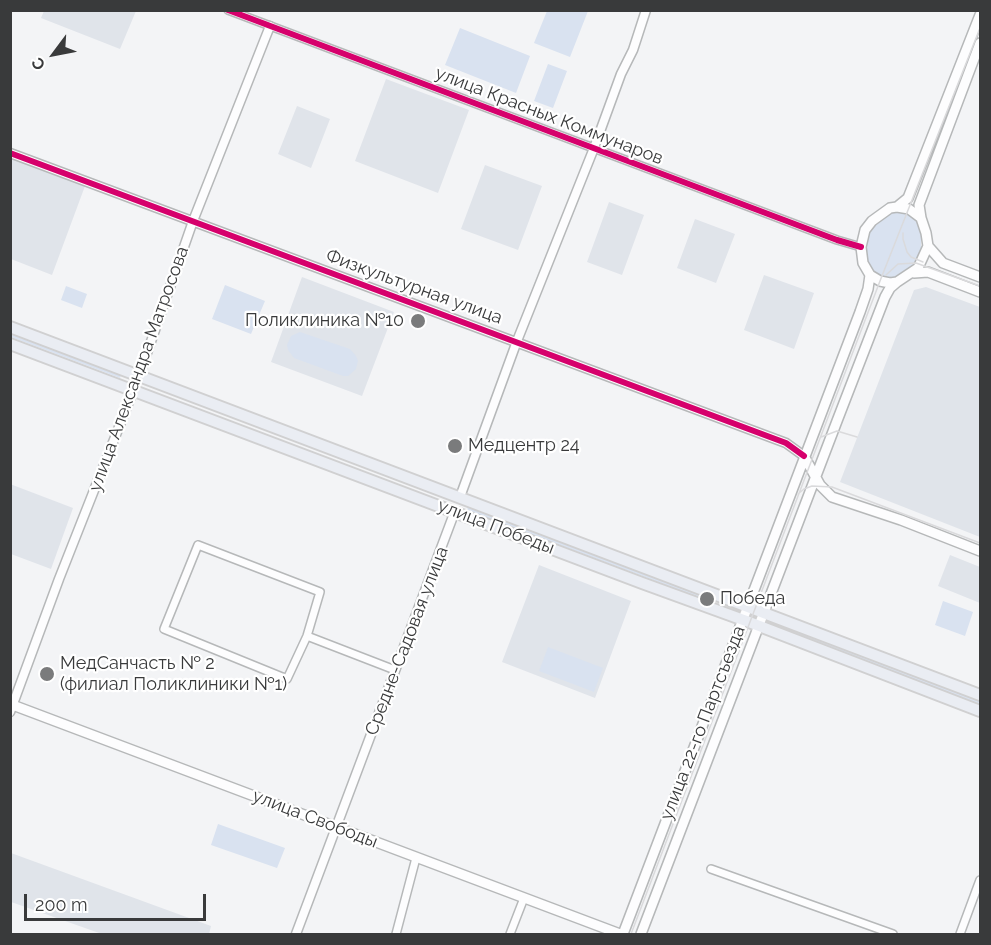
<!DOCTYPE html>
<html>
<head>
<meta charset="utf-8">
<style>
  body { margin:0 }
  #map { position:relative; width:991px; height:945px; overflow:hidden; background:#f3f4f6; font-family:Raleway,sans-serif }
  canvas { display:block }
  .frame { position:absolute; inset:0; border:12px solid #393a3b; pointer-events:none }
  .north { position:absolute; left:24px; top:24px; width:60px; height:60px; -webkit-text-stroke:4px #fff; paint-order:stroke; rotate:238deg; font-size:16px; font-weight:700; line-height:24px; text-align:center; color:#393a3b }
  .north::after { content:''; display:block; margin:auto; width:21px; height:27px; background:#393a3b; clip-path:polygon(50% 0,100% 100%,50% 72%,0 100%) }
  .scale { position:absolute; left:24px; top:894px; width:182px; height:27px; box-sizing:border-box; border:3px solid #393a3b; border-top:0; padding-left:8px; font-size:18px; line-height:21px; white-space:nowrap; color:#393a3b; -webkit-text-stroke:4px #fff; paint-order:stroke }
</style>
</head>
<body>
<div id="map">
<canvas width="991" height="945"></canvas>
<div class="frame"></div>
<div class="north">С</div>
<div class="scale">200 m</div>
</div>
<script>
const context = document.querySelector('canvas').getContext('2d');
context.lineJoin = 'round';
function fillPath(path, color) {
  context.fillStyle = color;
  context.fill(path, 'evenodd');
}
function toPath(rows) {
  const path = new Path2D();
  for (const r of rows) {
    path.moveTo(r[0], r[1]);
    for (let i = 2; i < r.length; i += 2) path.lineTo(r[i], r[i + 1]);
  }
  return path;
}
function trace(path, color, width, dash) {
  context.strokeStyle = color;
  context.lineWidth = width;
  context.lineCap = dash ? 'butt' : 'round';
  context.setLineDash(dash || []);
  context.stroke(path);
}
function label(font, color, halo, rows, align = 'center') {
  context.font = font + ' Raleway,sans-serif';
  context.lineWidth = 4.5;
  context.setLineDash([]);
  context.textBaseline = 'middle';
  context.strokeStyle = halo;
  context.fillStyle = color;
  for (const [text, x, y, turn = 0] of rows) {
    context.save();
    context.translate(x, y);
    context.rotate((+turn || 0) * Math.PI / 180);
    context.textAlign = isNaN(turn) ? turn : align;
    if (halo) context.strokeText(text, 0, 0);
    context.fillText(text, 0, 0);
    context.restore();
  }
}
const built = toPath([
  [44,11,44,10,136,11,120,49,41,18],
  [386,79,469,110,438,193,355,161],
  [297,106,330,119,311,168,278,154],
  [10,157,85,186,52,275,11,259],
  [485,165,542,186,518,250,461,229],
  [609,202,644,215,622,275,587,262],
  [695,219,735,234,716,283,677,268],
  [764,275,814,293,794,349,744,330],
  [302,277,394,312,362,396,271,362],
  [926,287,980,307,980,537,840,482,914,290],
  [10,484,73,508,51,569,11,554],
  [950,555,980,567,980,603,938,586],
  [539,565,631,601,595,698,502,662],
  [11,853,211,926,209,934,102,934,14,903,11,902]
]);
const green = toPath([
  [547,11,588,11,570,57,534,43],
  [460,28,530,56,516,93,445,65],
  [548,64,567,71,553,108,534,101],
  [899,210,913,215,917,221,921,234,921,248,916,261,907,271,896,278,887,278,873,271,866,260,865,245,868,233,872,226,888,213],
  [225,285,265,301,251,334,212,319],
  [66,286,87,294,82,308,61,300],
  [300,332,350,349,356,356,358,361,356,369,348,376,343,376,294,358,288,350,287,345,291,336],
  [10,334,121,375,120,378,11,337],
  [468,507,710,599,711,600,709,601,467,510],
  [943,601,973,612,965,636,935,625],
  [797,631,980,700,980,704,796,635],
  [548,647,603,668,594,692,539,671],
  [218,824,285,848,277,868,211,845]
]);
const minor = toPath([
  [228,10,837,240,861,247],
  [198,545,320,592,307,636,287,679,164,629,198,545],
  [307,636,395,670],
  [711,869,893,934],
  [396,934,416,858],
  [510,934,524,898],
  [960,934,980,880]
]);
const tertiary = toPath([
  [10,153,786,443,804,456],
  [139,376,193,221,270,26],
  [460,497,517,341,594,148,621,74,633,50,646,10],
  [10,712,59,579,134,389],
  [296,934,455,511]
]);
const secondary = toPath([
  [897,207,909,209,921,218,926,233,928,246,918,268,897,282,890,283,880,281,870,275,863,263,861,247,865,230,872,221,890,208,897,207],
  [897,207,908,198,980,15],
  [921,218,919,205,980,43],
  [928,246,943,263,980,277],
  [914,273,928,272,980,292],
  [804,456,820,485,832,497,901,520,980,551],
  [10,704,620,934],
  [623,934,860,312,868,289,870,275],
  [641,934,837,421,885,297,890,288,897,282]
]);
const primary = toPath([
  [10,327,980,695],
  [10,344,642,583,749,622,980,711]
]);
const tram = toPath([
  [903,233,903,239,907,252,911,257,923,262],
  [886,275,898,264,916,263,980,286],
  [821,437,837,431,857,437],
  [798,494,804,489,812,486,832,487,980,543],
  [631,934,880,281,980,28]
]);
const cycleway = toPath([
  [228,10,837,240,861,247],
  [10,153,786,443,804,456]
]);
const markers = [
  [418,321,8,"#7a7b7c"],
  [455,446,8,"#7a7b7c"],
  [707,599,8,"#7a7b7c"],
  [47,674,8,"#7a7b7c"]
];
const streetNames = [
  ["улица Красных Коммунаров",549,116,21],
  ["Физкультурная улица",414,287,20],
  ["улица Александра Матросова",139,369,-70],
  ["улица Победы",496,527,21],
  ["Средне-Садовая улица",407,641,-69],
  ["улица 22-го Партсъезда",703,723,-69],
  ["улица Свободы",315,819,21]
];
const poiNames = [
  ["Поликлиника №10",404,321,"right"],
  ["Медцентр 24",468,446],
  ["Победа",720,599],
  ["МедСанчасть № 2",60,664],
  ["(филиал Поликлиники №1)",60,685]
];
fillPath(built, '#e0e4ea');
fillPath(green, '#d9e2f0');
trace(minor, '#b6b8b9', 10);
trace(tertiary, '#b6b8b9', 11);
trace(secondary, '#b6b8b9', 12);
trace(primary, '#d0d0d1', 14);
trace(minor, '#fdfdfe', 7);
trace(tertiary, '#fdfdfe', 8);
trace(secondary, '#fdfdfe', 9);
trace(primary, '#eaedf3', 10);
trace(tram, '#dadadc', 1.5);
trace(cycleway, '#d6006c', 6);
for (const [x, y, r, color] of markers) {
  const dot = new Path2D();
  dot.arc(x, y, r, 0, 2 * Math.PI);
  context.fillStyle = color;
  context.fill(dot);
  trace(dot, '#fff', 2);
}
label('18px', '#393a3b', '#fff', streetNames);
label('18px', '#393a3b', '#fff', poiNames, 'left');
</script>
</body>
</html>
